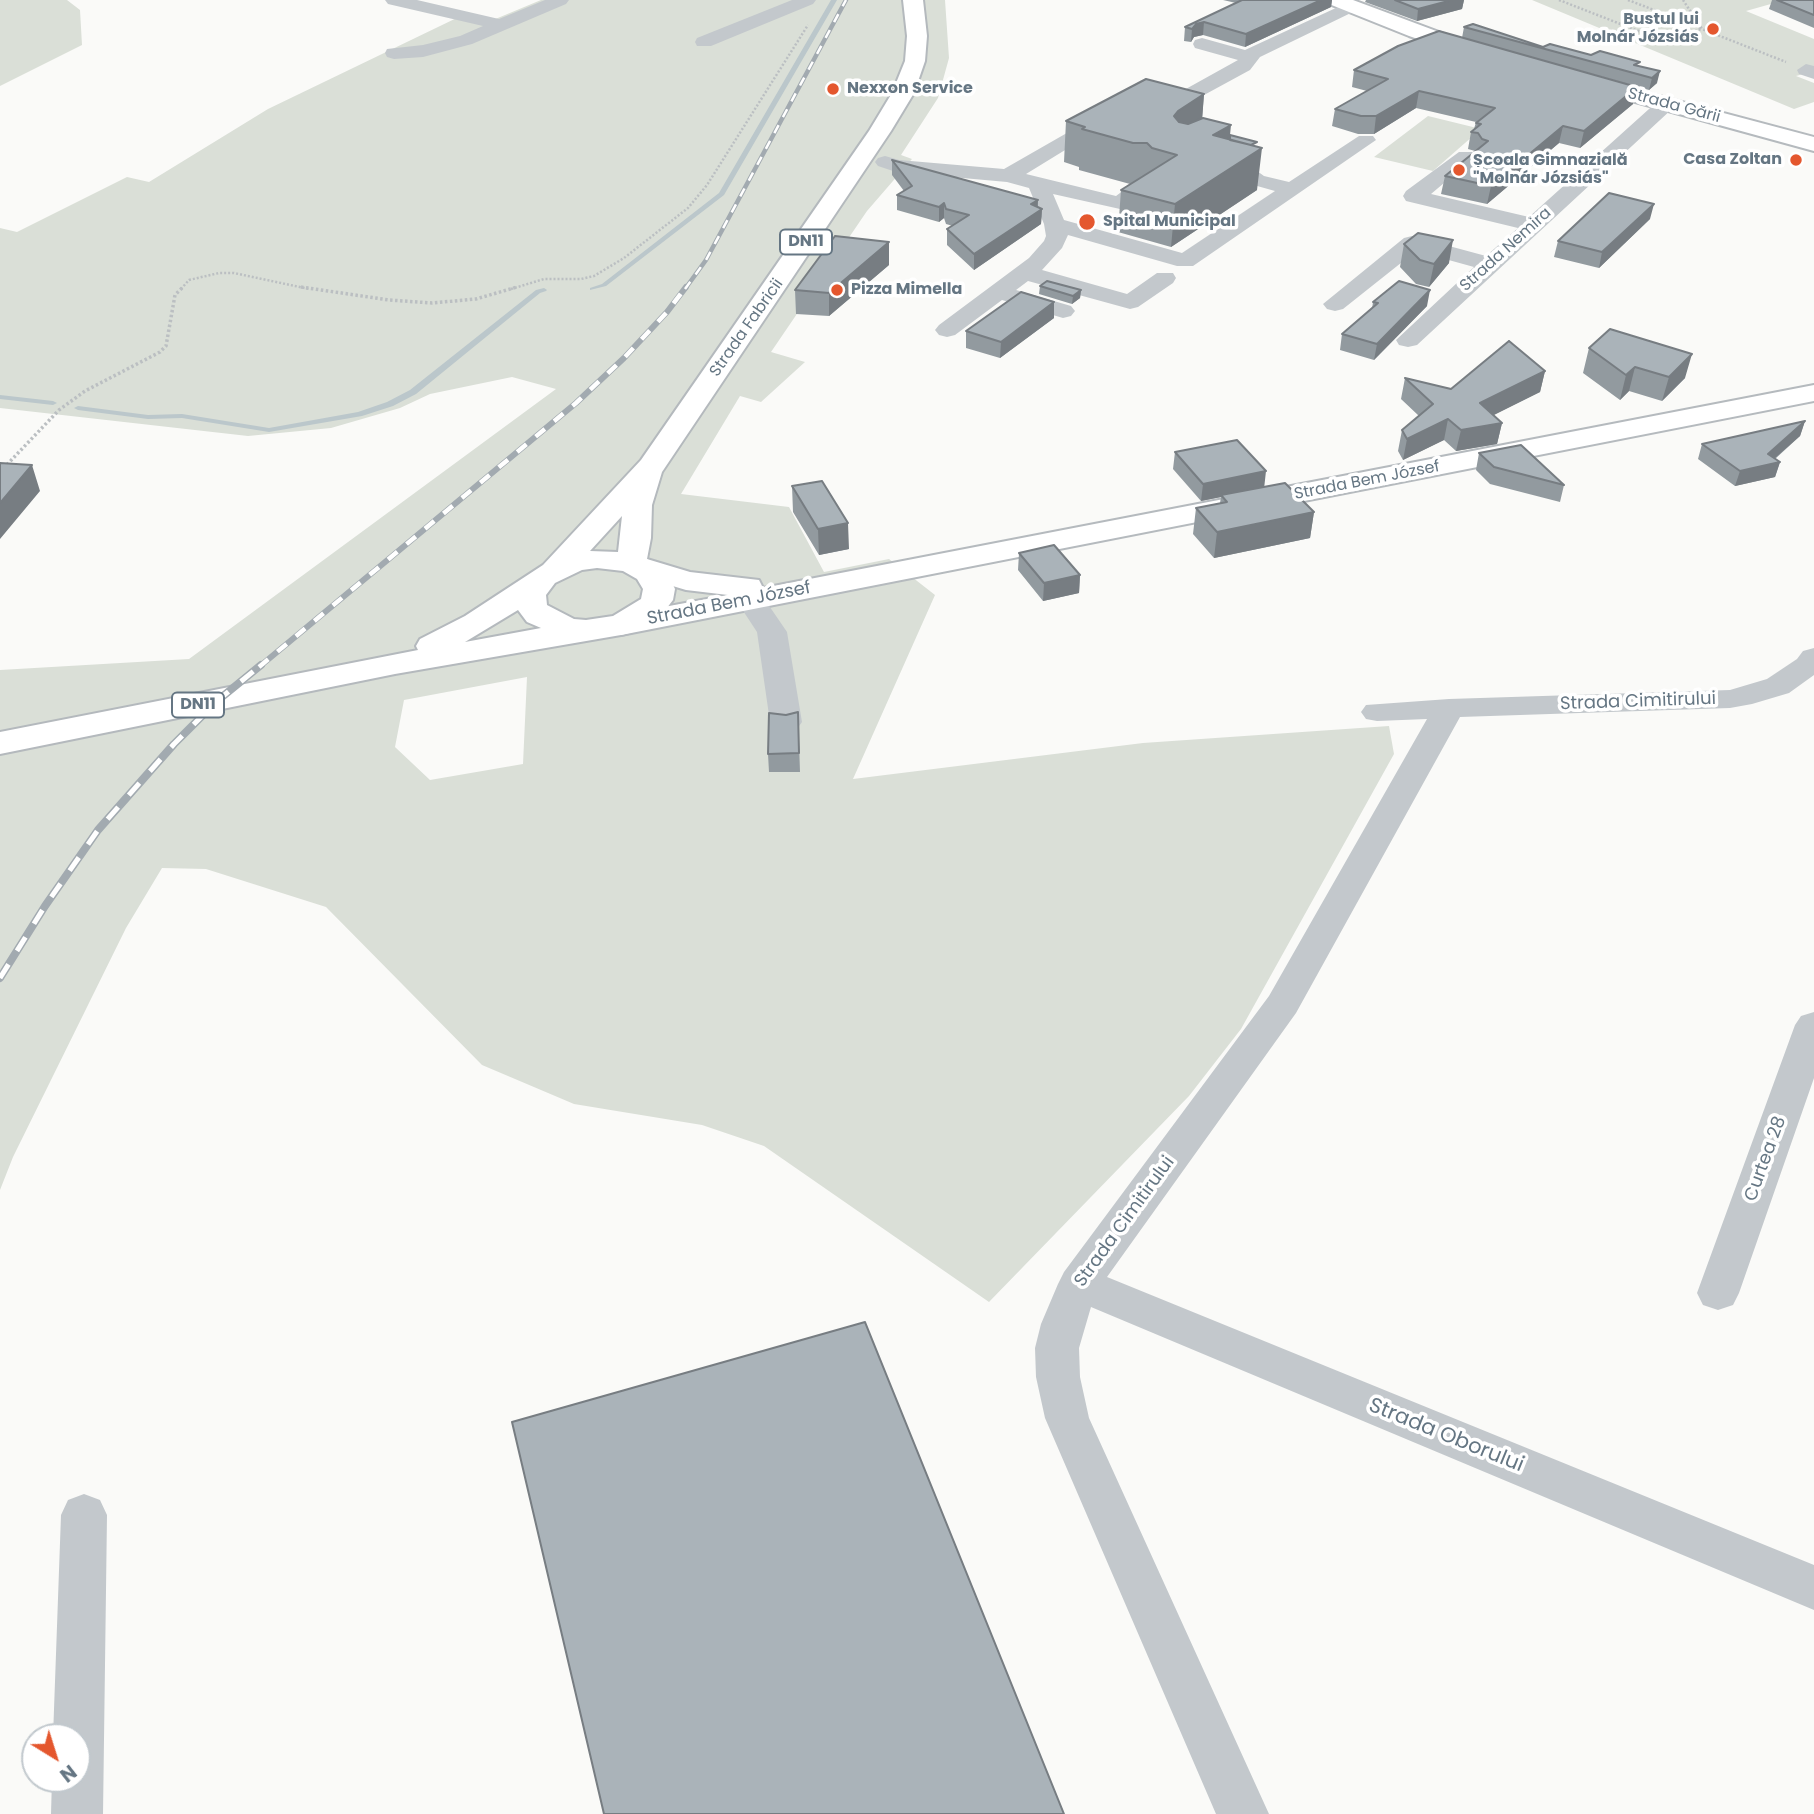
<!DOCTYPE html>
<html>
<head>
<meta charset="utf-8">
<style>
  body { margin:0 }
  #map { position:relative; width:1814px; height:1814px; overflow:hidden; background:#fafaf8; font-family:Poppins,sans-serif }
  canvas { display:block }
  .north { position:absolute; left:21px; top:1723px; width:70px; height:70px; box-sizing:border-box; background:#fff; border:2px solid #c1c8cd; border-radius:50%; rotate:142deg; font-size:19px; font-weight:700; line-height:28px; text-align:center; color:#657683 }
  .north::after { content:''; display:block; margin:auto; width:24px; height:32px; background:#e4572e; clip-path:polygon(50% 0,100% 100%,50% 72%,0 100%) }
</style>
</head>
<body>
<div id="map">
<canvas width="1814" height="1814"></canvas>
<div class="north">N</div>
</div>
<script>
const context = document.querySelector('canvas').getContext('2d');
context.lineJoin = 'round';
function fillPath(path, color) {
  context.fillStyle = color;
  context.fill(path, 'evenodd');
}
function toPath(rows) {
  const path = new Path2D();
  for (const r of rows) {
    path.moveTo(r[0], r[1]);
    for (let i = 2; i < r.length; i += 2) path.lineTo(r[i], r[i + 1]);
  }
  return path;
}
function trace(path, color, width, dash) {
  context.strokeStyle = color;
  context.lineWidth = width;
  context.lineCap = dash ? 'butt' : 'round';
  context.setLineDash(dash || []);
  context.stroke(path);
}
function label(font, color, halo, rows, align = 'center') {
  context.font = font + ' Poppins,sans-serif';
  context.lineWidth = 7;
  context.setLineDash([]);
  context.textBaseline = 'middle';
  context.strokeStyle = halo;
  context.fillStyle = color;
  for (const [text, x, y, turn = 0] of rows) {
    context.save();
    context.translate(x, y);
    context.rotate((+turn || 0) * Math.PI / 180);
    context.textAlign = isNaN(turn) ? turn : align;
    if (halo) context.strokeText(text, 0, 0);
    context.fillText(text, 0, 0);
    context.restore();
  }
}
const green = toPath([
  [0,0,67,0,80,10,82,45,0,86],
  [541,0,945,0,949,58,938,98,901,155,912,159,867,211,771,352,805,362,761,402,740,396,681,494,789,507,824,572,889,559,935,595,853,779,1143,743,1389,726,1394,754,1241,1029,1189,1096,989,1302,764,1146,702,1125,574,1104,482,1065,326,907,206,869,162,868,126,928,13,1157,0,1190,0,670,189,659,556,389,512,377,430,394,400,408,331,428,248,436,0,408,0,228,17,232,127,177,149,182,268,109,467,13,493,20],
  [527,677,523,764,430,780,395,747,404,700],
  [1532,0,1785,0,1746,11,1814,39,1814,71,1796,76,1814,83,1814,102,1794,109],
  [1428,116,1481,129,1433,171,1374,157]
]);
const stream = toPath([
  [831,0,837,0,724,195,606,286,590,290,590,288,602,284,719,193,831,0],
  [544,288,547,290,546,291,540,293,416,394,393,406,362,416,269,432,182,418,148,419,78,410,74,408,78,406,148,415,182,414,269,428,358,412,387,402,410,390,536,290,544,288],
  [0,395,53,401,57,403,53,405,0,399,0,395]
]);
const pathFar1 = toPath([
  [1559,0,1659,39,1702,29],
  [1628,0,1701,28],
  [1683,0,1702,29,1786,62],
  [181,289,189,280,219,273,234,273,309,289],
  [511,289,544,279,581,279,594,276,624,258,688,208,707,185,808,25]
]);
const path = toPath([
  [301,287,389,300,432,303,476,299,517,287],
  [0,472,59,410,85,391,160,352,166,346,175,295,183,287]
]);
const minor = toPath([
  [385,0,417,0,499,19,545,0,569,0,566,4,472,44,423,57,394,59,387,57,385,53,387,49,423,45,460,36,483,26,388,4,385,0],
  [792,0,816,0,813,4,711,46,697,46,695,42,697,38,792,0],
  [1351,1,1360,6,1357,10,1260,57,1250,70,1171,113,1157,113,1154,109,1157,105,1238,60,1195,48,1193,44,1195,40,1202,38,1245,50,1351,1],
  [1806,64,1814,66,1814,79,1799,74,1797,70,1806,64],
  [1666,98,1673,100,1676,104,1673,108,1417,345,1408,347,1399,345,1396,340,1474,267,1416,251,1343,309,1335,311,1327,309,1323,304,1404,238,1412,236,1486,256,1518,228,1406,201,1403,196,1406,191,1459,152,1473,152,1476,156,1431,194,1529,217,1659,100,1666,98],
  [1107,110,1114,112,1117,116,1114,120,1026,174,1116,196,1128,187,1144,187,1147,192,1144,197,1120,209,1053,194,1064,220,1182,253,1275,191,1250,184,1241,178,1235,169,1215,160,1212,156,1215,152,1222,150,1251,161,1257,171,1264,176,1289,182,1359,136,1373,136,1376,140,1193,266,1177,266,1068,235,1062,248,1042,270,1127,294,1157,273,1173,273,1176,278,1173,283,1138,307,1130,309,1028,281,1016,290,1071,306,1075,311,1071,316,1063,318,1002,300,955,335,947,337,939,335,935,330,939,325,1029,258,1044,241,1046,236,1044,224,1029,188,1007,182,896,172,878,166,875,162,878,158,885,156,899,160,1004,169,1107,110],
  [751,591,761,594,787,632,802,722,797,729,786,731,775,729,770,722,757,632,736,600,741,594,751,591],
  [1814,648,1814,675,1789,693,1752,704,1730,708,1460,717,1296,1013,1107,1277,1814,1565,1814,1610,1091,1307,1079,1348,1080,1377,1089,1418,1269,1814,1216,1814,1045,1418,1036,1377,1035,1348,1041,1324,1058,1284,1064,1272,1269,996,1427,719,1377,721,1366,719,1361,712,1366,705,1449,699,1730,690,1767,679,1797,659,1803,651,1814,648],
  [1814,1012,1814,1078,1739,1293,1733,1305,1718,1310,1703,1305,1697,1293,1795,1025,1801,1016,1814,1012],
  [84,1494,100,1500,107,1515,103,1814,51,1814,52,1779,77,1779,77,1737,53,1737,61,1515,68,1500,84,1494]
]);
const major = toPath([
  [1326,0,1353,0,1482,48,1485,52,1482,56,1468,56,1409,36,1329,4,1326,0],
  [1584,76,1814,137,1814,151,1577,86,1573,82,1577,78,1584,76],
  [1814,385,1814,401,621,635,609,632,605,625,609,618,621,615,728,595,686,590,626,572,621,565,626,558,637,556,690,572,759,580,763,588,1814,385]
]);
const highway = toPath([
  [903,0,923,0,927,36,925,61,914,93,891,131,662,472,652,505,651,538,647,559,667,572,675,589,673,600,660,617,633,632,621,635,395,674,0,754,0,732,418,650,416,646,420,639,465,616,543,565,641,460,869,131,892,93,905,61,907,36,903,0],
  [622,516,618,552,590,551,622,516],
  [597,568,623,571,637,579,643,589,641,599,613,616,586,620,574,619,547,605,546,595,555,583,582,570,597,568],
  [518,610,527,622,541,628,465,642,518,610]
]);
const railFar2 = toPath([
  [685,289,706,260,846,0]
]);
const railFar1 = toPath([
  [259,667,576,403,624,358,667,312,686,287]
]);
const rail = toPath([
  [0,978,45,906,98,830,174,744,217,701,261,665]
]);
const wall = toPath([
  [1223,0,1332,0,1331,7,1245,47,1203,35,1194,37,1191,42,1184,41,1185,27,1236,3],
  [1366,0,1464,0,1462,9,1417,21,1365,2],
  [1772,0,1814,0,1814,28,1769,9],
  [1464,27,1543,47,1591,55,1639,66,1657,83,1649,90,1571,68,1633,104,1580,148,1559,143,1487,204,1441,194,1445,176,1475,151,1468,149,1471,132,1474,129,1476,122,1416,108,1374,134,1358,134,1332,126,1335,109,1367,91,1352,87,1354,70,1462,38],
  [1204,94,1202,118,1230,135,1256,147,1257,190,1171,247,1118,232,1121,190,1130,184,1079,170,1079,167,1064,162,1066,121],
  [892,160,1038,200,1038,207,1042,209,1041,224,974,270,947,245,947,229,953,226,946,224,944,218,939,222,897,210,897,195,904,191,892,175],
  [1650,219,1599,268,1554,257,1558,241],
  [1404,244,1449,263,1429,287,1416,284,1400,267],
  [889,265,829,316,796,314,795,290],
  [1040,286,1081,290,1080,298,1072,304,1039,294],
  [1054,302,1054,318,1000,358,966,348,966,331],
  [1373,302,1427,306,1374,360,1340,350,1342,334,1372,309],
  [1589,348,1685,378,1662,401,1629,391,1620,400,1583,373],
  [1545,371,1540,392,1493,415,1502,423,1497,444,1456,451,1444,440,1403,460,1398,451,1402,430,1419,416,1401,399,1405,378,1451,389],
  [1805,421,1800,436,1775,459,1780,462,1775,477,1735,486,1698,459,1702,444],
  [1175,452,1264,487,1314,512,1310,538,1214,558,1193,534,1196,508,1220,503,1221,497,1201,501,1173,469],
  [1479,453,1564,485,1560,502,1490,484,1476,470],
  [792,486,849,549,819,555,793,512],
  [1019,553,1080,575,1079,593,1043,601,1018,570],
  [798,712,800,772,769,772,768,754,786,715]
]);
const shadedWall = toPath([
  [1321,0,1332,0,1331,7,1245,47,1246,34],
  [1452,0,1464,0,1462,9,1417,21,1418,9],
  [1204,22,1203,35,1194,37,1191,42,1192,29,1196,24],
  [1660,71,1657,83,1649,90,1652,78],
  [1637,87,1633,104,1580,148,1584,131],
  [1419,91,1416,108,1374,134,1376,116],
  [1204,94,1201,135,1174,151,1174,116,1178,111],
  [1231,125,1227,166,1213,135],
  [1563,126,1559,143,1487,204,1491,186],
  [1262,148,1257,190,1171,247,1175,204],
  [1038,200,1037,212,1042,209,1041,224,974,270,974,254,1031,204],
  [944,203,944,218,939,222,939,207],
  [1654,204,1650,219,1599,268,1602,252],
  [1453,240,1449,263,1429,287,1434,264],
  [889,242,889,265,829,316,829,293],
  [1081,290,1080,298,1072,304,1073,296],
  [1430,290,1427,306,1374,360,1377,344],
  [1054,302,1054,318,1000,358,1001,342],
  [1692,354,1685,378,1662,401,1669,377],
  [1635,367,1629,391,1620,400,1626,375],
  [1545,371,1540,392,1476,424,1480,403],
  [1448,419,1444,440,1403,460,1407,439],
  [1805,421,1800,436,1767,465,1780,462,1775,477,1735,486,1740,471,1768,454],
  [1502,423,1497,444,1456,451,1461,430],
  [32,465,40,491,0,539,0,503],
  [1266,471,1264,489,1221,495,1221,497,1201,501,1203,484],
  [1314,512,1310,538,1214,558,1217,532],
  [848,523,849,549,819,555,818,529],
  [1080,575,1079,593,1043,601,1044,583]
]);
const building = toPath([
  [1242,0,1321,0,1246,34,1204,22,1196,24,1192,29,1185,27,1242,0],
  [1395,0,1452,0,1418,9,1395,0],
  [1777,0,1814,0,1814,15,1777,0],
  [1473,24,1543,47,1550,44,1591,55,1600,51,1640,62,1634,65,1660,71,1652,78,1464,27,1473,24],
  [1439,31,1637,87,1584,131,1563,126,1491,186,1445,176,1488,141,1482,139,1478,133,1471,132,1481,124,1476,123,1495,108,1419,91,1376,116,1361,116,1335,109,1388,79,1354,70,1398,46,1439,31],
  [1146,79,1204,94,1178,111,1174,116,1179,122,1188,124,1203,118,1231,125,1213,135,1262,148,1175,204,1121,190,1177,155,1152,148,1147,143,1133,143,1082,129,1085,127,1066,121,1146,79],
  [1230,135,1257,142,1251,145,1230,140,1230,135],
  [892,160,1038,200,1031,204,1042,209,974,254,947,229,969,215,946,209,944,203,939,207,897,195,912,186,892,160],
  [1609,193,1654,204,1602,252,1558,241,1609,193],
  [1418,233,1453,240,1434,264,1420,260,1404,244,1418,233],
  [835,236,889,242,829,293,795,290,835,236],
  [1047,281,1081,290,1073,296,1040,286,1047,281],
  [1399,281,1430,290,1377,344,1342,334,1378,303,1373,302,1399,281],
  [1021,292,1054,302,1001,342,966,331,1021,292],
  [1610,329,1692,354,1669,377,1635,367,1626,375,1589,348,1610,329],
  [1509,341,1545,371,1480,403,1502,423,1461,430,1448,419,1407,439,1402,430,1433,404,1405,378,1451,389,1509,341],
  [1805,421,1768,454,1780,462,1740,471,1702,444,1805,421],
  [1237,440,1266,471,1203,484,1175,452,1237,440],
  [1521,445,1564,485,1494,467,1479,453,1521,445],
  [0,463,32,465,0,503,0,463],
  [822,481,848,523,818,529,792,486,822,481],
  [1285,483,1314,512,1217,532,1196,508,1227,502,1221,495,1285,483],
  [1054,545,1080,575,1044,583,1019,553,1054,545],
  [798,712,799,753,768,754,769,713,786,715,798,712],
  [865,1322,1064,1814,604,1814,512,1422,865,1322]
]);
const markers = [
  [1713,29,7,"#e4572e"],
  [833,89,7,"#e4572e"],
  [1796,160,7,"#e4572e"],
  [1459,170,7,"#e4572e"],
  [1087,222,9,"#e4572e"],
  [837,290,7,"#e4572e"]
];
const farPoinames = [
  ["Bustul lui",1699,20,"right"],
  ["Molnár Józsiás",1699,38,"right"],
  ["Nexxon Service",847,89],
  ["Casa Zoltan",1782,160,"right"],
  ["Școala Gimnazială",1473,161],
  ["\"Molnár Józsiás\"",1473,179],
  ["Spital Municipal",1103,222],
  ["Pizza Mimella",851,290]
];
const farStreetnames = [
  ["Strada Gării",1674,106,15],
  ["Strada Nemira",1506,250,-42],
  ["Strada Fabricii",747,328,-55],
  ["Strada Bem József",1367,481,-11]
];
const shields = [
  [806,242,52],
  [198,705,52]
];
const shieldNames = [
  ["DN11",806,242],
  ["DN11",198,705]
];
const streetNames = [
  ["Strada Bem József",729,604,-11],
  ["Strada Cimitirului",1638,702,-2],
  ["Curtea 28",1766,1159,-70],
  ["Strada Cimitirului",1125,1222,-54]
];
const nearStreetnames = [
  ["Strada Oborului",1446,1436,22]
];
fillPath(green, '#dadfd7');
fillPath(stream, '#bbc7cb');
trace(major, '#b5babe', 4);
trace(highway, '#b4b9bd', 4);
trace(pathFar1, '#bbbfc2', 2.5, [2, 2]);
trace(path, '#bbbfc2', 3.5, [2.5, 2.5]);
fillPath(minor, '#c3c8cc');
fillPath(major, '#fff');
fillPath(highway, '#fff');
trace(railFar2, '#a2aab0', 4.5);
trace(railFar1, '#a2aab0', 6);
trace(rail, '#a2aab0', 8);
trace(railFar2, '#fff', 2.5, [9]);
trace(railFar1, '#fff', 4.5, [12]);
trace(rail, '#fff', 5, [16]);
fillPath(wall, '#929a9f');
fillPath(shadedWall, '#777d82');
fillPath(building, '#aab3b9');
trace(building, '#777d82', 2);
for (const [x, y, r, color] of markers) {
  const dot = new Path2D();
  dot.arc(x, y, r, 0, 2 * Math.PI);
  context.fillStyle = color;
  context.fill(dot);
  trace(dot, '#fff', 2.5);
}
label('bold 16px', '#657683', '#fff', farPoinames, 'left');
label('16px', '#657683', '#fff', farStreetnames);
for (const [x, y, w] of shields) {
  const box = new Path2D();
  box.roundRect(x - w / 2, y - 12.5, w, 25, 5);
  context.fillStyle = '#fff';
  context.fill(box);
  trace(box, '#657683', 2);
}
label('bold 16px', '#657683', null, shieldNames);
label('18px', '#657683', '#fff', streetNames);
label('21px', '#657683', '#fff', nearStreetnames);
</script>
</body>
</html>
